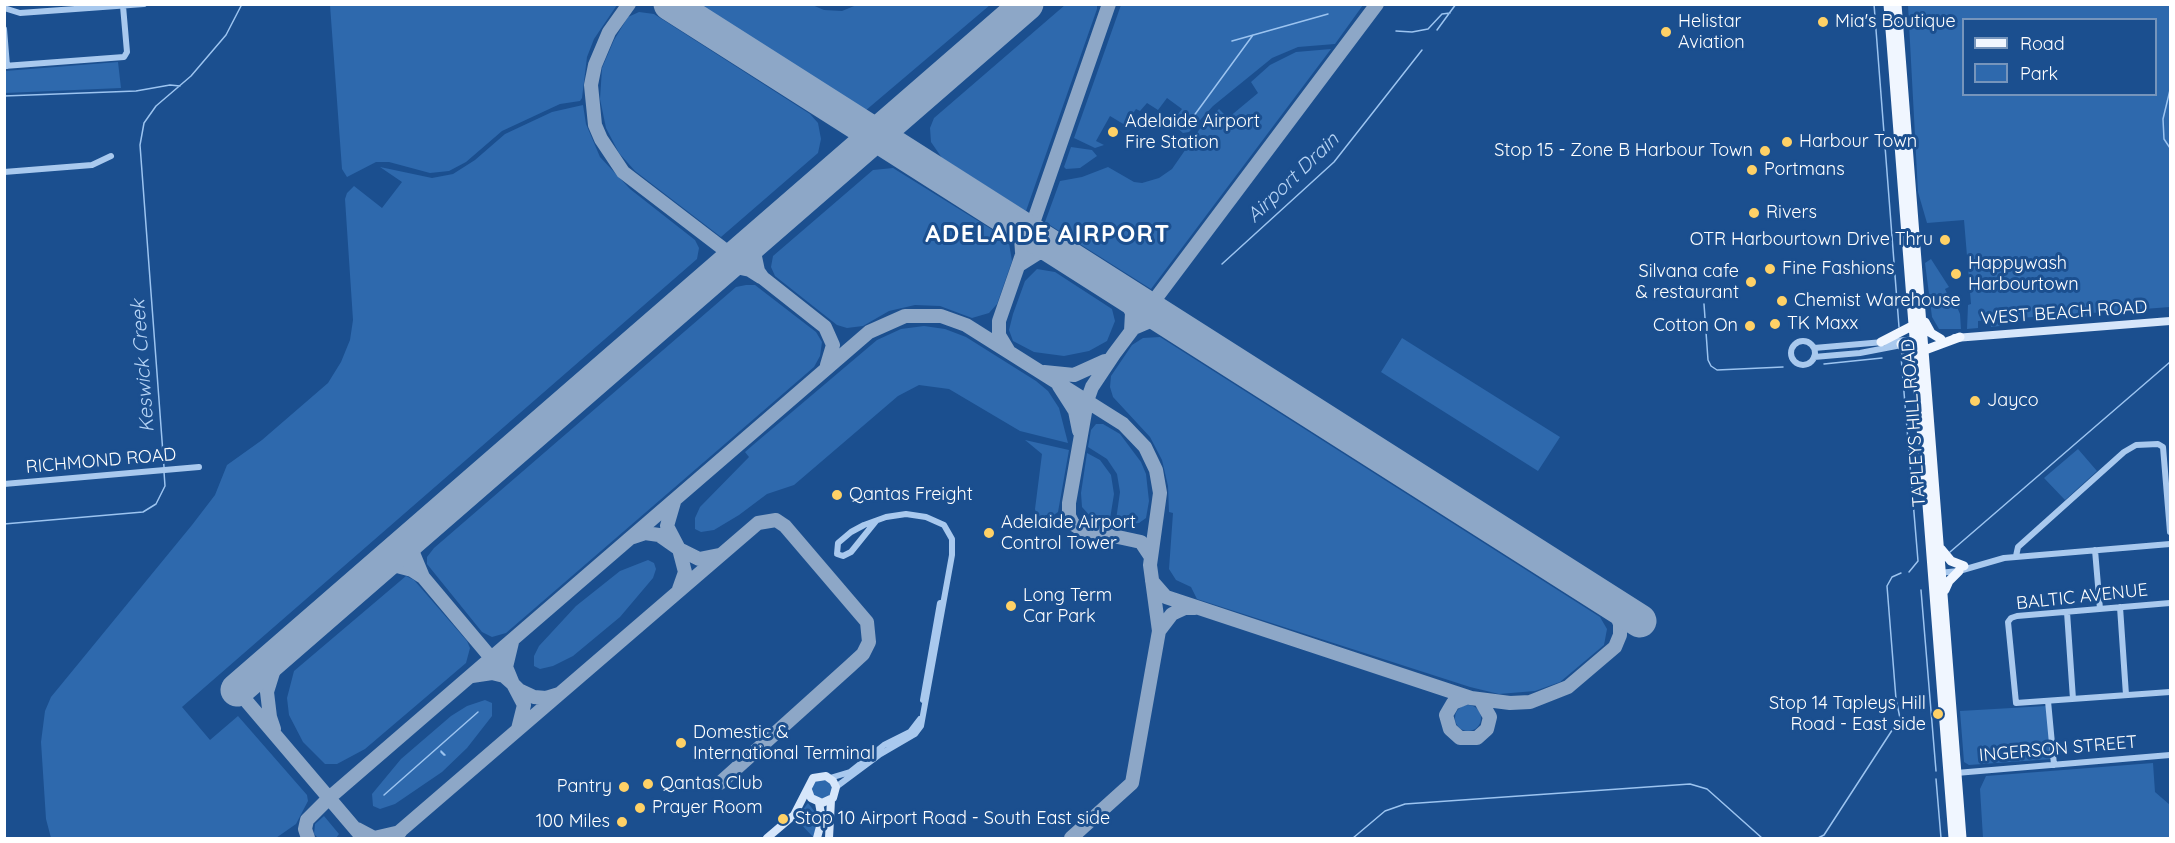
<!DOCTYPE html>
<html>
<head>
<meta charset="utf-8">
<style>
  body { margin:0 }
  #map { position:relative; width:2175px; height:843px; overflow:hidden; background:#1b4f8f; font-family:Quicksand,sans-serif }
  canvas { display:block }
  .frame { position:absolute; inset:0; border:6px solid #fff; pointer-events:none }
  .legend { position:absolute; left:1962px; top:18px; width:195px; height:78px; box-sizing:border-box; background:#1b4f8f; border:2px solid #7695bc; margin:0; padding:8px 10px; list-style:none; font-size:18px; color:#fff }
  .legend li { display:flex; align-items:center; gap:12px; height:30px }
  .legend b { width:30px; border:2px solid #7695bc }
</style>
</head>
<body>
<div id="map">
<canvas width="2175" height="843"></canvas>
<div class="frame"></div>
<ul class="legend">
<li><b style="height:8px;background:#f0f6ff"></b>Road</li>
<li><b style="height:16px;background:#2e69ad"></b>Park</li>
</ul>
</div>
<script>
const context = document.querySelector('canvas').getContext('2d');
context.lineJoin = 'round';
function fillPath(path, color) {
  context.fillStyle = color;
  context.fill(path, 'evenodd');
}
function toPath(rows) {
  const path = new Path2D();
  for (const r of rows) {
    if (r.length === 3) {
      path.moveTo(r[0] + r[2], r[1]);
      path.arc(r[0], r[1], r[2], 0, 2 * Math.PI);
      continue;
    }
    path.moveTo(r[0], r[1]);
    for (let i = 2; i < r.length; i += 2) path.lineTo(r[i], r[i + 1]);
  }
  return path;
}
function trace(path, color, width, dash) {
  context.strokeStyle = color;
  context.lineWidth = width;
  context.lineCap = dash ? 'butt' : 'round';
  context.setLineDash(dash || []);
  context.stroke(path);
}
function label(font, color, halo, rows, align = 'center') {
  context.font = font + ' Quicksand,sans-serif';
  context.lineWidth = 6;
  context.setLineDash([]);
  context.textBaseline = 'middle';
  context.strokeStyle = halo;
  context.fillStyle = color;
  for (const [text, x, y, turn = 0] of rows) {
    context.save();
    context.translate(x, y);
    context.rotate((+turn || 0) * Math.PI / 180);
    context.textAlign = isNaN(turn) ? turn : align;
    if (halo) context.strokeText(text, 0, 0);
    context.fillText(text, 0, 0);
    context.restore();
  }
}
const green = toPath([
  [810,4,824,10,842,11,859,4,990,5,865,111,701,5],
  [330,5,330,4,617,5,594,39,587,57,582,98,580,101,560,104,502,131,466,162,449,171,430,173,389,162,376,162,347,177,342,169],
  [1065,5,1097,5,1097,9,1026,211,942,158,931,142,930,128,934,118],
  [1121,5,1121,4,1363,5,1335,44,1298,47,1272,58,1213,106,1189,132,1183,133,1171,123,1182,109,1167,98,1158,110,1147,103,1140,111,1136,109,1125,125,1110,116,1096,141,1104,145,1095,148,1074,138],
  [1908,5,2170,5,2170,307,2091,313,2091,316,2082,317,2082,313,2071,314,2071,318,2062,318,2061,315,2020,318,2020,322,2012,324,2011,319,2000,320,2000,326,1991,327,1990,320,1978,321,1978,328,1967,329,1968,305,1971,304,1964,220,1927,223,1918,192],
  [1964,20,2156,20,2156,94,1964,94],
  [639,12,654,14,810,114,818,123,821,139,818,153,721,237,635,171,619,153,606,128,600,99,602,68,614,40,628,17],
  [1331,49,1151,289,1045,222,1060,181,1082,177,1108,167,1134,182,1142,183,1159,178,1172,169,1199,130,1219,109,1228,118,1258,93,1251,82,1270,65,1296,52],
  [118,62,121,88,5,93,5,71],
  [583,105,586,124,600,157,630,189,695,240,699,248,697,259,182,707,210,740,238,716,307,795,308,801,296,824,276,838,51,838,46,819,41,742,45,711,51,697,192,525,215,495,227,465,262,440,328,383,341,362,350,340,353,320,345,199,347,193,354,186,382,208,402,182,380,167,432,178,453,174,475,160,505,134,552,112],
  [1071,147,1092,150,1097,156,1080,168,1066,169,1064,167],
  [893,168,1004,237,1009,243,1012,261,997,304,989,313,972,318,940,306,915,305,889,311,863,326,847,328,837,325,775,276,771,267,773,256,873,170],
  [1931,259,1949,287,1945,289,1953,307,1957,307,1960,314,1961,329,1939,329,1932,317,1925,263],
  [1037,269,1055,272,1112,309,1115,321,1107,341,1089,351,1064,356,1034,352,1013,341,1009,330,1013,314,1025,281],
  [746,285,755,285,816,332,822,342,820,356,814,367,506,633,492,637,482,632,427,564,427,557,434,548,736,287],
  [924,326,945,329,966,337,1036,381,1048,391,1059,408,1068,443,1020,431,949,389,919,385,898,396,794,485,767,494,739,515,714,530,701,532,695,529,695,518,700,507,749,457,745,452,753,445,877,340,901,329],
  [1160,337,1600,617,1607,629,1604,645,1560,682,1535,691,1499,694,1470,687,1197,599,1191,587,1176,580,1169,569,1173,513,1169,512,1168,486,1162,460,1150,437,1113,397,1110,387,1111,376,1132,345,1143,338],
  [1402,338,1560,437,1538,471,1381,372],
  [1096,424,1103,424,1120,434,1141,462,1146,474,1149,501,1146,518,1139,523,1126,524,1127,522,1116,520,1120,492,1117,474,1107,459,1088,447,1091,430],
  [1025,440,1069,450,1058,512,1048,519,1038,519,1035,509,1042,454],
  [2078,449,2097,471,2065,500,2044,478],
  [1087,453,1100,460,1111,475,1114,494,1110,519,1090,516,1082,507,1081,493],
  [648,560,654,563,656,569,653,578,620,617,573,656,553,666,540,669,534,666,534,656,539,646,576,606,620,571],
  [406,576,414,580,467,641,470,648,466,663,365,749,337,764,325,764,303,742,289,715,287,698,294,671],
  [485,700,492,703,492,716,467,748,442,772,395,804,380,809,373,806,372,794,401,759,451,716,467,706],
  [1468,718,13],
  [2046,706,2052,759,1969,765,1964,762,1960,711],
  [2153,763,2155,792,2170,805,2170,838,1983,838,1980,789,1986,776],
  [822,789,10],
  [808,803,818,816,814,838,796,819],
  [324,816,339,834,336,838,318,838,314,834,315,824]
]);
const stream = toPath([
  [1874,4,1899,327],
  [1437,30,1456,4],
  [1396,31,1412,32,1428,29,1442,14,1450,13],
  [1232,41,1328,14],
  [2170,90,2163,119,2164,139,2170,148],
  [4,96,136,91,170,85,180,86],
  [1185,128,1253,35],
  [1222,264,1334,162,1422,50],
  [1704,304,1708,360,1711,366,1717,370,1783,367],
  [1901,356,1918,561,1909,572],
  [1824,364,1882,358],
  [164,467,140,145,144,123,156,106,191,76,226,35,242,4],
  [4,524,143,512,156,504,165,486,164,472],
  [1950,552,2170,362],
  [1921,590,1936,771],
  [441,751,445,755],
  [441,752,444,755],
  [1936,779,1941,838],
  [384,795,478,712],
  [1353,838,1385,811,1405,804,1690,784,1707,789,1762,838],
  [1818,838,1824,835,1900,718,1896,699,1887,586,1892,577,1901,573]
]);
const taxiway = toPath([
  [629,4,609,32,595,65,591,85,595,125,601,139,623,172,734,257],
  [1011,223,1021,237,1022,252],
  [765,232,754,252,758,271,763,278,825,327,833,345,827,365],
  [1019,265,1038,253,1058,253],
  [713,275,736,267,750,270,761,277],
  [1123,294,1132,313,1131,331],
  [1136,327,1150,321,1168,323],
  [1008,350,999,335,999,321,1109,4],
  [1044,372,1074,375,1105,361],
  [1059,386,1075,411,1079,431],
  [674,502,667,526,679,549,699,559,719,555],
  [420,529,413,553,423,577,513,684],
  [633,537,645,533,659,535,679,549,685,572,679,589],
  [1151,557,1141,542,1081,529,1073,524,1069,516,1069,503,1087,401,1092,387,1114,354,1377,4],
  [374,569,397,566,412,570,423,577],
  [1152,581,1166,597,1471,698,1510,703,1530,702,1568,687,1615,647,1620,635,1620,624,1615,611,1603,598],
  [512,642,506,667,513,684,519,690,534,697,546,698,559,694],
  [472,676,492,673,504,676,513,684,524,705,518,729],
  [237,690,363,838],
  [1468,697,1453,703,1446,715,1450,729,1460,738,1477,738,1487,729,1490,717,1481,701],
  [274,729,270,717,267,692,276,663,288,644],
  [357,829,374,838,400,832],
  [308,838,305,829,307,820,329,798,869,332,905,316,941,316,966,325,1123,424,1145,447,1156,470,1160,493,1150,565,1159,631],
  [392,838,758,523,776,520,785,526,867,622,869,642,863,654,850,666,720,783],
  [1071,838,1132,783,1159,631,1172,614,1185,608,1195,608]
]);
const runway = toPath([
  [670,4,1640,621],
  [237,690,1027,4]
]);
const street = toPath([
  [4,8,20,13,144,4],
  [4,29,7,66],
  [4,66,124,57,127,52,123,6],
  [4,172,92,165,111,156],
  [1803,353,12],
  [1814,348,1918,339],
  [1814,357,1860,353,1917,342],
  [4,484,199,467],
  [2095,550,2100,609],
  [2016,556,2018,547,2124,452,2136,445,2158,444,2163,447,2170,532],
  [1938,573,1959,571,2004,558,2170,544],
  [2170,603,2017,616,2011,618,2008,622,2016,703,2170,692],
  [2120,607,2126,695],
  [2067,612,2073,699],
  [923,700,940,603],
  [2048,701,2054,765],
  [1956,773,2170,755],
  [830,778,850,772,884,745,910,732,920,719],
  [836,787,879,755,915,734,921,726,952,555,952,539,944,525,926,517,906,514,886,517,864,525,851,532,838,543,837,554,843,556,851,552,876,521]
]);
const secondary = toPath([
  [1955,338,2170,321],
  [767,838,794,815,813,778,826,776,833,781,836,787,833,798,822,803,811,798,808,790],
  [817,838,822,819,819,803],
  [829,838,831,800]
]);
const primary = toPath([
  [1888,4,1953,838],
  [1897,4,1962,838],
  [1925,322,1931,333,1941,339],
  [1881,342,1912,326],
  [1901,344,1912,364],
  [1925,350,1960,337],
  [1941,549,1951,561,1964,566],
  [1945,590,1949,581,1959,571]
]);
const markers = [
  [1823,22,6,"#ffd166"],
  [1666,32,6,"#ffd166"],
  [1113,132,6,"#ffd166"],
  [1787,142,6,"#ffd166"],
  [1765,151,6,"#ffd166"],
  [1752,170,6,"#ffd166"],
  [1754,213,6,"#ffd166"],
  [1945,240,6,"#ffd166"],
  [1770,269,6,"#ffd166"],
  [1956,274,6,"#ffd166"],
  [1751,282,6,"#ffd166"],
  [1782,301,6,"#ffd166"],
  [1775,324,6,"#ffd166"],
  [1750,326,6,"#ffd166"],
  [1975,401,6,"#ffd166"],
  [837,495,6,"#ffd166"],
  [989,533,6,"#ffd166"],
  [1011,606,6,"#ffd166"],
  [1938,714,6,"#ffd166"],
  [681,743,6,"#ffd166"],
  [648,784,6,"#ffd166"],
  [624,787,6,"#ffd166"],
  [640,808,6,"#ffd166"],
  [783,819,6,"#ffd166"],
  [622,822,6,"#ffd166"]
];
const poiNames = [
  ["Helistar",1678,22],
  ["Aviation",1678,43],
  ["Mia's Boutique",1835,22],
  ["Adelaide Airport",1125,122],
  ["Fire Station",1125,143],
  ["Harbour Town",1799,142],
  ["Stop 15 - Zone B Harbour Town",1753,151,"right"],
  ["Portmans",1764,170],
  ["Rivers",1766,213],
  ["OTR Harbourtown Drive Thru",1933,240,"right"],
  ["Happywash",1968,264],
  ["Harbourtown",1968,285],
  ["Fine Fashions",1782,269],
  ["Silvana cafe",1739,272,"right"],
  ["& restaurant",1739,293,"right"],
  ["Chemist Warehouse",1794,301],
  ["TK Maxx",1787,324],
  ["Cotton On",1738,326,"right"],
  ["Jayco",1987,401],
  ["Qantas Freight",849,495],
  ["Adelaide Airport",1001,523],
  ["Control Tower",1001,544],
  ["Long Term",1023,596],
  ["Car Park",1023,617],
  ["Stop 14 Tapleys Hill",1926,704,"right"],
  ["Road - East side",1926,725,"right"],
  ["Domestic &",693,733],
  ["International Terminal",693,754],
  ["Qantas Club",660,784],
  ["Pantry",612,787,"right"],
  ["Prayer Room",652,808],
  ["Stop 10 Airport Road - South East side",795,819],
  ["100 Miles",610,822,"right"]
];
const streetNames = [
  ["WEST BEACH ROAD",2064,313,-4],
  ["TAPLEYS HILL ROAD",1914,423,-94],
  ["RICHMOND ROAD",101,461,-5],
  ["BALTIC AVENUE",2082,597,-6],
  ["INGERSON STREET",2058,749,-5]
];
const waterNames = [
  ["Airport Drain",1293,178,-44],
  ["Keswick Creek",143,366,-94]
];
const districtNames = [
  ["ADELAIDE AIRPORT",1048,235]
];
fillPath(green, '#2e69ad');
trace(stream, '#9cc4f0', 1.5);
trace(taxiway, '#8da7c7', 14);
trace(runway, '#8da7c7', 33);
trace(street, '#a9c9ee', 6);
trace(secondary, '#d6e6fa', 8);
trace(primary, '#f0f6ff', 9);
for (const [x, y, r, color] of markers) {
  const dot = new Path2D();
  dot.arc(x, y, r, 0, 2 * Math.PI);
  context.fillStyle = color;
  context.fill(dot);
  trace(dot, '#1b4f8f', 2);
}
label('18px', '#fff', '#1b4f8f', poiNames, 'left');
label('18px', '#fff', '#1b4f8f', streetNames);
label('italic 20px', '#b5d3f5', '#1b4f8f', waterNames);
context.letterSpacing = '1.5px';
label('bold 24px', '#fff', '#1b4f8f', districtNames);
context.letterSpacing = '0px';
</script>
</body>
</html>
